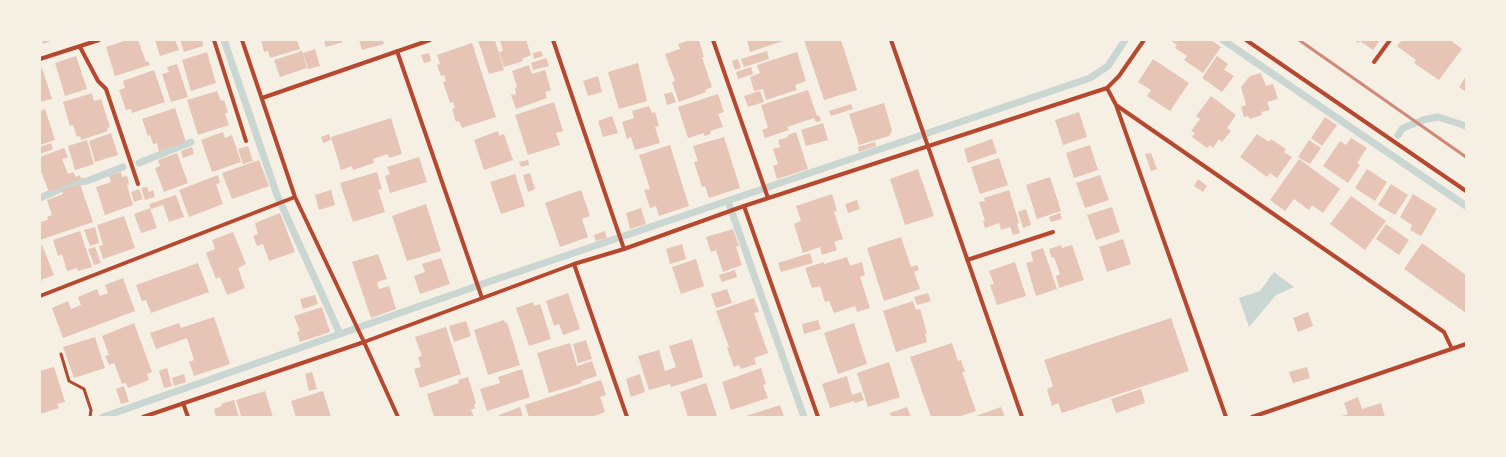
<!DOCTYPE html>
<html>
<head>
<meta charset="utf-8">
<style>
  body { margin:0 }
  #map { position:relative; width:1506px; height:457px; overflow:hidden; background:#f6efe4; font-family:"Fira Sans",sans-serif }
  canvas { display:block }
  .frame { position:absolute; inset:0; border:41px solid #f6efe4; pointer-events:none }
</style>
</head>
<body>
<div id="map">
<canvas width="1506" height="457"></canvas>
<div class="frame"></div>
</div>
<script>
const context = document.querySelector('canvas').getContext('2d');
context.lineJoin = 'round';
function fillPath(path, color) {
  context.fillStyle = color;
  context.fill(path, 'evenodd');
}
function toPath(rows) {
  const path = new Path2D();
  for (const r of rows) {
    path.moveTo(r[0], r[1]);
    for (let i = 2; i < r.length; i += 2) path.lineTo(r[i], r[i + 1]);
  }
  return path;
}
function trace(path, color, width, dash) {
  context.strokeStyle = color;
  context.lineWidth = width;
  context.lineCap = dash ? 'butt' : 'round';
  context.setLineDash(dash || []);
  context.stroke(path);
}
const water = toPath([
  [1274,272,1294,287,1276,295,1249,327,1239,298,1260,291]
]);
const stream = toPath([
  [224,40,277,195,340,334],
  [1223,40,1466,206],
  [1398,135,1403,128,1423,120,1438,117,1466,126],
  [139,163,191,142],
  [40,198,58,190,80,182,87,181,123,167],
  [728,201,804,417],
  [103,417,494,280,1090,78,1108,66,1125,40]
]);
const building = toPath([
  [42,40,53,40,43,44],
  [127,40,138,40,146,62,148,61,150,65,115,76,106,47],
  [155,40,175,40,179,50,160,56],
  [180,40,202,40,203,46,184,52],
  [261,40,297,40,300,49,270,58,268,51,264,52],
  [324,40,342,40,343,42,326,47],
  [359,40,383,40,384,44,362,50],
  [478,40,495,40,504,70,489,74],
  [500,40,526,40,531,55,522,59,523,61,504,67,499,52,503,51],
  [690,40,699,40,704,57,702,57,712,87,705,90,706,92,679,102,672,82,675,81,665,54,680,49,678,44],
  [747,40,783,40,783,41,750,52],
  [804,40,841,40,857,90,824,100],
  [1170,40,1211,40,1221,47,1203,73,1184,60,1187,56,1175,48,1177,45],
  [1354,40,1380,40,1373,50,1360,41,1358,43],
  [1402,40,1450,40,1462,49,1439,80,1414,63,1416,60,1397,46],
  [472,43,496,117,462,128,459,121,456,122,452,109,455,108,453,102,450,103,443,82,446,81,444,75,441,76,437,65,440,64,437,55],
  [315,49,320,66,308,69,303,53],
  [302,51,307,68,280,77,274,60],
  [541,51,543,56,534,59,533,53],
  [767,51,769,59,744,67,741,59],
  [207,52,216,83,191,91,182,60],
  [797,52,806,81,795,85,797,90,766,100,763,89,754,91,750,77,760,73,757,65],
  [429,53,431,61,424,63,421,55],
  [76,56,87,89,65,96,55,63],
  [1217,56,1228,64,1224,70,1234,76,1222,92,1202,78],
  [546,58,549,66,533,70,531,63],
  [738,59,741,68,735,70,732,61],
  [1153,59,1189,83,1170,111,1147,96,1151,90,1138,82],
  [638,63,647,101,619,109,608,72],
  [177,64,188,97,171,102,162,74,169,72,167,67],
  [529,65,532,74,545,70,551,90,545,92,547,98,516,109,511,95,516,94,515,88,517,87,512,71],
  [751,67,753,74,738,79,736,72],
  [40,68,42,68,52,99,40,102],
  [154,70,165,102,132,113,131,109,126,110,119,90,125,88,123,81],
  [1261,73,1266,86,1273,84,1278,99,1267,102,1270,110,1261,112,1262,115,1250,119,1248,116,1244,117,1241,107,1246,105,1241,87,1250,76],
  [598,76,602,92,588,96,583,81],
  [1466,76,1466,92,1459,87],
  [808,90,817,116,819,115,821,121,816,122,814,118,787,127,789,130,765,138,762,130,768,128,761,105],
  [217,91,221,101,224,100,228,112,225,114,229,125,198,135,187,100],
  [760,91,764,102,748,107,744,96],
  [672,92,676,102,667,105,664,94],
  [92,93,94,101,101,99,110,127,107,128,108,131,81,140,80,136,77,137,73,125,70,126,63,102],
  [718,94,724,112,718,114,723,127,710,131,711,134,704,136,704,133,688,138,678,107],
  [1211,96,1236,115,1227,128,1231,131,1222,142,1219,139,1213,148,1210,145,1207,148,1192,137,1195,133,1191,131,1200,119,1196,116],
  [554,102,563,131,556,133,560,145,528,155,515,115],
  [884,103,892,130,889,136,859,145,849,114],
  [851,104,853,109,831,116,829,111],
  [649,106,652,113,655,112,659,126,655,127,660,143,635,150,631,137,627,139,622,122,634,118,632,111],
  [175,108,186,142,159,151,157,143,153,144,150,135,148,136,142,119],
  [45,109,55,140,40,145,40,111],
  [1079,112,1087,137,1063,145,1055,120],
  [612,116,618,133,603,137,598,121],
  [1325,117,1337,125,1322,146,1311,138],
  [391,118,402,154,389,158,388,154,373,159,374,163,353,170,352,166,341,170,331,137],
  [823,123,828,140,806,146,801,130],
  [498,131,499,136,504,134,513,160,484,170,474,140],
  [223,132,225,138,232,135,241,162,212,172,201,140],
  [796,132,808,169,777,179,773,166,778,164,773,149,780,147,778,140,788,137,788,135],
  [111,133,118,155,95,162,89,141],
  [329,134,331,140,323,143,321,137],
  [1257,134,1269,142,1271,139,1286,149,1284,152,1292,157,1277,178,1270,173,1267,177,1240,157],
  [724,137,740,188,709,198,705,186,702,187,694,162,698,161,693,146],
  [1351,138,1367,148,1357,163,1360,165,1348,183,1323,166,1340,141,1346,145],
  [992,139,997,153,968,163,964,149],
  [87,140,94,164,75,170,68,146],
  [1309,140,1321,148,1310,164,1298,157],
  [875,142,876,146,859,152,858,147],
  [51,143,53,149,40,154,40,147],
  [670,145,689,206,659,216,656,206,650,208,644,190,650,189,639,155],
  [1090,145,1098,170,1074,178,1066,153],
  [248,146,253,161,243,164,238,149],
  [192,147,194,154,183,158,181,151],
  [64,148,68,157,62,159,68,174,73,172,76,177,80,175,81,179,49,192,40,169,40,157],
  [177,153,188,183,164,192,155,168,160,166,158,160],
  [1151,153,1157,169,1151,171,1145,154],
  [419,157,427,182,390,193,385,176,390,174,387,167],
  [999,158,1008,185,980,194,971,167],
  [1299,159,1340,189,1323,213,1312,205,1309,210,1294,199,1285,211,1270,200],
  [259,160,269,186,232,199,222,173],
  [528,160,529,165,521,167,519,162],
  [918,169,934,216,905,225,890,179],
  [1367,169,1387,182,1375,201,1355,188],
  [121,172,122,177,127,176,129,184,127,185,133,205,105,215,96,187,111,182,109,176],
  [377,172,382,189,378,190,385,212,353,222,340,183],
  [530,173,535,189,528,192,523,175],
  [515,174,525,206,501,214,490,182],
  [218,175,220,183,216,184,223,204,189,217,179,190],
  [1100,175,1109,200,1085,208,1076,183],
  [1050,177,1061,211,1037,219,1026,185],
  [1198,179,1207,186,1203,192,1194,186],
  [80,184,93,222,40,240,40,222,48,220,47,217,52,215,47,200,63,194,62,190],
  [1391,184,1408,195,1395,215,1378,205],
  [147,187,149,192,153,190,155,197,145,200,141,188],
  [139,189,143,199,134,202,131,192],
  [331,190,335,205,319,210,315,195],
  [581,190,590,216,582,219,588,237,560,247,545,203],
  [1009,190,1019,223,1017,224,1020,233,1013,235,1010,227,1001,230,999,223,985,228,983,221,985,221,979,202,985,201,984,198],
  [832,194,837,211,834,212,843,239,834,242,837,250,822,255,820,247,803,253,794,224,801,221,796,206],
  [1413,194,1437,209,1421,236,1410,230,1412,225,1400,217],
  [176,195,184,217,169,222,163,205,151,209,149,204],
  [1351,196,1386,221,1365,250,1330,224],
  [857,200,860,209,848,213,845,204],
  [426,204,441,251,407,261,392,216],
  [1112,207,1120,232,1096,240,1087,215],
  [150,208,157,228,141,233,134,214],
  [641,208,646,224,630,229,626,213],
  [1026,209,1031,225,1023,228,1018,212],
  [280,213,295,252,269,261,263,244,257,246,253,236,258,234,255,223],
  [1060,213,1062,219,1051,222,1049,217],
  [124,216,135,248,103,259,99,246,103,245,97,225],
  [1386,224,1409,240,1399,255,1376,239],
  [95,227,99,243,90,246,84,230],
  [733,229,739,246,736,247,742,265,723,272,716,250,711,252,706,237],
  [80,231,92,267,78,271,77,268,67,271,62,254,58,256,53,240],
  [605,231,607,238,596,241,594,235],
  [233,232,246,264,238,268,245,288,227,295,220,277,216,279,206,253,215,249,212,240],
  [901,237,911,267,917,265,919,270,914,272,920,289,884,301,867,248],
  [1123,239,1131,264,1107,272,1099,247],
  [1422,243,1466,275,1466,313,1404,269],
  [682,244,686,259,670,264,666,249],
  [40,245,42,245,54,275,41,280,42,283,40,284],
  [1061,245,1062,248,1072,245,1084,280,1059,288,1056,276,1060,274,1054,257,1052,258,1049,249],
  [95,247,101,263,94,265,88,249],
  [1043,248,1057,289,1036,296,1026,263,1033,261,1031,252],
  [810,253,813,263,781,272,778,263],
  [378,254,387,279,377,282,379,289,389,286,396,309,371,318,352,262],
  [847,257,850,266,862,262,865,275,860,277,870,308,857,312,855,306,834,313,829,301,825,302,820,286,812,288,805,268,824,262,824,264],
  [441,258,450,284,420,294,414,276,425,272,422,264],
  [696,259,704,286,681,294,672,267],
  [1015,262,1026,296,997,305,990,285,994,284,989,271],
  [198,263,209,292,151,313,146,300,142,301,136,285],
  [735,270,737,277,722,282,719,275],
  [123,278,135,311,63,338,52,308,68,301,71,309,81,305,78,297,97,289,100,296,108,293,105,285],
  [727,289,732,303,716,308,711,294],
  [568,293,580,329,563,335,559,324,554,326,546,301],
  [928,293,931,301,917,305,914,297],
  [315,295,318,304,303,309,300,299],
  [754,298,759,312,754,313,768,353,754,358,756,364,741,369,739,365,734,367,727,348,729,347,716,311],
  [913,301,916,310,920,309,927,333,925,334,927,342,896,352,883,311],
  [533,302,534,306,540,304,551,339,529,346,516,308],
  [322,307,330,332,300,342,297,332,300,331,294,316],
  [1308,312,1313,326,1298,332,1293,318],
  [214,317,230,364,194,376,189,362,194,360,187,338,156,349,150,333,179,323,181,328],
  [1171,318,1189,371,1062,413,1058,403,1052,406,1047,389,1053,386,1044,360],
  [504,320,505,323,507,322,520,365,488,375,474,330],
  [818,320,821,329,804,334,802,324],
  [466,321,471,336,454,342,449,326],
  [134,323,152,372,147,374,149,380,128,388,126,383,122,384,114,363,109,365,105,356,109,355,102,336],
  [854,323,867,364,838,374,824,333],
  [446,327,461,374,420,388,414,369,421,367,418,357,422,356,415,337],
  [95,337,105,368,74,378,63,347],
  [692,339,703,377,671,387,670,384,649,390,638,356,659,350,665,371,676,367,669,346],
  [586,340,592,359,578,363,573,344],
  [570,343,577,366,592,361,597,376,581,381,582,383,549,393,537,353],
  [952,343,958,361,961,360,965,372,962,372,976,411,958,417,931,417,910,357],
  [889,362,900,397,868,407,857,373],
  [54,367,65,402,57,404,59,408,40,414,40,371],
  [1307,367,1310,378,1293,383,1289,372],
  [167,368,172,386,164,388,159,371],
  [761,368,766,384,763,385,768,398,731,410,722,382],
  [522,369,530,397,487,411,480,389,500,383,498,377],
  [312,372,317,389,309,391,305,374],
  [184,374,186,382,174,386,172,378],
  [640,374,645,392,631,397,626,379],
  [847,376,852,395,861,392,864,400,855,403,854,401,830,408,822,384],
  [468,377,476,403,474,404,475,408,471,410,474,417,434,417,427,394,459,383,458,380],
  [601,380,606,395,600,397,605,412,591,417,529,417,525,405],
  [706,383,717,416,688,417,680,392],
  [124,386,129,402,121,404,116,389],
  [1141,389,1145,403,1116,413,1111,399],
  [265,391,273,417,241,416,236,400],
  [323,391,331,417,296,417,291,401],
  [1358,397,1362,409,1381,403,1385,417,1338,417,1348,414,1344,403],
  [234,400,239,417,216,417,214,409,222,406,221,404],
  [780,405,784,417,743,417],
  [520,407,523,417,499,417,499,415],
  [907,407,911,417,891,417,890,413],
  [1001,407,1005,417,973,417]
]);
const service = toPath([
  [61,354,69,381,84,389,91,410,90,417]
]);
const minor = toPath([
  [214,40,246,141],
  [242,40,295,197,364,342,398,417],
  [553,40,624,249],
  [713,40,768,198],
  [891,40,1022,417],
  [1246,40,1466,191],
  [80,47,98,81,106,89,138,184],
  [397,51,482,298],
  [40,59,99,40],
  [1374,62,1390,40],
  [1107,88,1116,105,1226,417],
  [262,98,430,40],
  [1116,105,1444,332,1452,349],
  [744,206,818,417],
  [967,260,1053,232],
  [574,264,627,417],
  [40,296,295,197],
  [183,403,188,417],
  [143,417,364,342,574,264,624,249,744,206,1107,88,1119,76,1144,40],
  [1252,417,1466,344]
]);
const rail = toPath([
  [1299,40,1466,157]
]);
fillPath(water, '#c9d6d2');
trace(stream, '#c9d6d2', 7);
fillPath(building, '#e6c5b7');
trace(service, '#b5482f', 3);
trace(minor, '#b5482f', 4);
trace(rail, '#cf8b77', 3);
</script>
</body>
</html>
